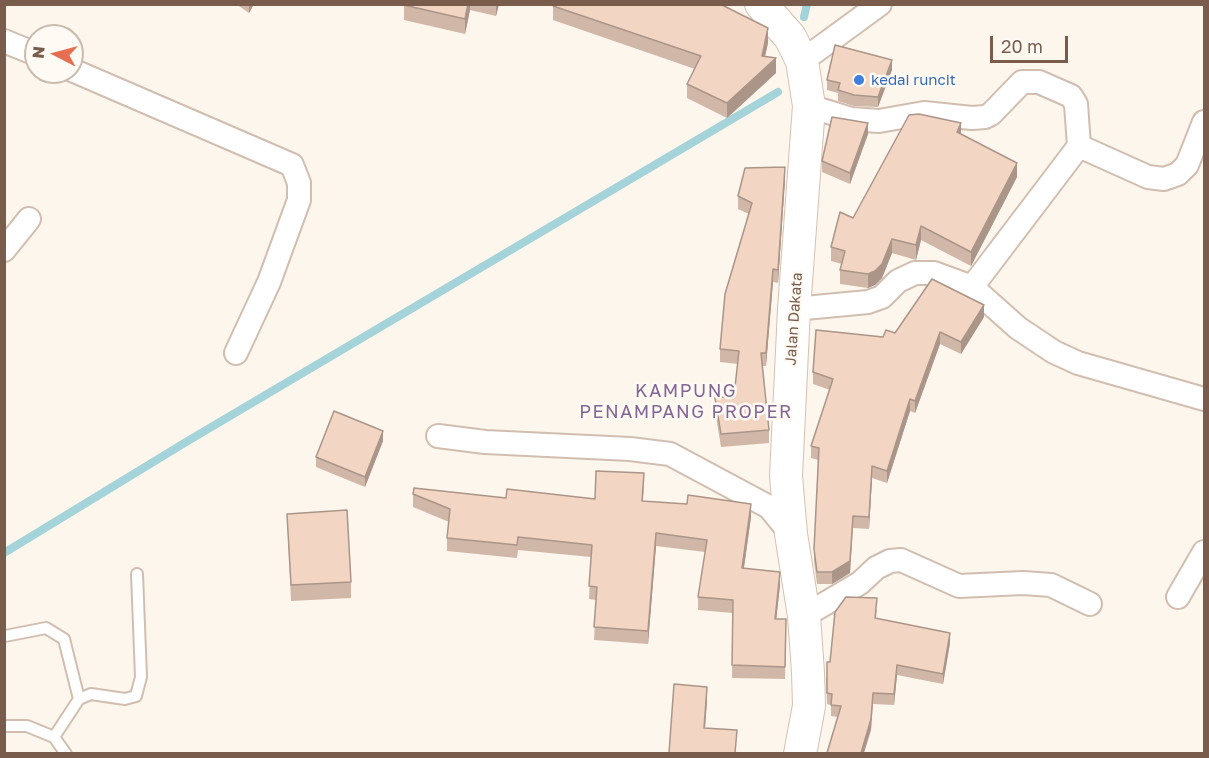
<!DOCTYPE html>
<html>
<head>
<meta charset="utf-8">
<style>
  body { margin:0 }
  #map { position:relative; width:1209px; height:758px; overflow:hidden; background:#fdf6ec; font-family:"Golos Text",sans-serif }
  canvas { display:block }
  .frame { position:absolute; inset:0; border:6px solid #7a5c4d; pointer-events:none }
  .north { position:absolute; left:24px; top:24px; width:60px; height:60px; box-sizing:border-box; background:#fffaf3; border:2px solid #cabbb1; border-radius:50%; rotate:276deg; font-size:16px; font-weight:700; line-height:24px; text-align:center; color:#7a5c4d }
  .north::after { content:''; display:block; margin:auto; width:21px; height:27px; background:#e76f51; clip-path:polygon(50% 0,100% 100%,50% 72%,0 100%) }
  .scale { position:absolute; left:990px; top:36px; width:78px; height:27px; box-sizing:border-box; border:3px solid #7a5c4d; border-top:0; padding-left:8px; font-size:18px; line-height:21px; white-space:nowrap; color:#7a5c4d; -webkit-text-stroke:4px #fffaf3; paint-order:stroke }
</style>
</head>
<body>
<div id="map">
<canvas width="1209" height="758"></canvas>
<div class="frame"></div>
<div class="north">N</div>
<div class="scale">20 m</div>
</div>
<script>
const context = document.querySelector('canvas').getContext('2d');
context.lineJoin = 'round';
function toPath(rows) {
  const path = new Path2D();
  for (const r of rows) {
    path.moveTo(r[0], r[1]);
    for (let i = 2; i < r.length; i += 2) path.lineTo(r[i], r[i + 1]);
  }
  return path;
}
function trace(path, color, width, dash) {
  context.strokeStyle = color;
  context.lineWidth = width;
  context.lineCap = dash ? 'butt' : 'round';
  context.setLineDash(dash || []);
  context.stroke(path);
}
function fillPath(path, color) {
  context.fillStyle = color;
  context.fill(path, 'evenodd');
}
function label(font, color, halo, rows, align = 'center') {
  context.font = font + ' "Golos Text",sans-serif';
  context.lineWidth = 5;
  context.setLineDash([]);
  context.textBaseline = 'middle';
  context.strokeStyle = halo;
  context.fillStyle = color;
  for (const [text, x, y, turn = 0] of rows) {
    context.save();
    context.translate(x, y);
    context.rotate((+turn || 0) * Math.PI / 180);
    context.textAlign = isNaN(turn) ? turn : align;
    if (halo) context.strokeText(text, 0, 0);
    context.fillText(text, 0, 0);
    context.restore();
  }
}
const stream = toPath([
  [804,17,807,4],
  [4,553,186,442,778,92]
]);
const lane = toPath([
  [5,636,46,628,64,639,79,699],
  [4,726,27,726,54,737,66,754],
  [54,737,79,699,91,694,125,699,136,696,141,677,137,574]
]);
const street = toPath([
  [4,41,36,54],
  [802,61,880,4],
  [72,70,292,165,299,183,299,200,269,282,236,353],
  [809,106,851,119,879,121,924,113,972,118,985,117,991,114,1022,82,1039,82,1071,96,1076,104,1079,146,972,287],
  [1079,146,1148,177,1164,179,1178,174,1187,165,1204,122],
  [4,250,29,219],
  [794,309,868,302,882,297,898,281,915,273,934,273,972,287,1018,328,1054,352,1078,363,1204,399],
  [438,436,485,442,630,449,670,454,769,507,791,534],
  [1178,597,1204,552],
  [804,616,860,583,876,568,890,561,901,560,959,586,1023,583,1051,585,1090,604]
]);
const secondary = toPath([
  [761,4,790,37,802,61,809,106,794,309,786,476,791,534,804,616,808,672,809,706,800,754]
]);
const wall = toPath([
  [236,4,254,4,249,13],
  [404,4,499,4,496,16,470,10,465,34,404,20],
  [553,6,768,43,765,56,776,73,727,118,687,98,687,84,695,69,553,20],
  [892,70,878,107,854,106,838,101,838,93,827,90,827,80],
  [868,134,850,184,822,172,822,161],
  [961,134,1017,177,971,266,921,240,916,260,892,253,882,278,875,285,868,288,840,284,840,270,842,264,831,261,831,247,853,218],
  [785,180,778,283,773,282,766,366,762,366,769,430,769,443,721,447,715,410,715,398,734,396,738,364,720,362,720,349,749,214,738,209,738,196],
  [984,317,961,354,940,344,915,413,910,411,887,483,872,478,869,529,853,528,850,573,832,584,817,584,814,561,814,549,818,460,811,458,811,446,830,390,813,384,813,372,883,337,895,333],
  [383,441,365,487,316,467,316,457],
  [644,486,643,501,751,517,744,568,780,585,776,619,786,619,785,679,732,678,733,613,698,610,698,597,705,552,656,546,648,644,594,640,596,600,589,599,591,557,518,550,517,558,447,551,447,538,449,522,413,507,413,494,506,498,595,499],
  [287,514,351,582,351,598,291,601],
  [877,609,876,618,950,643,943,684,897,675,894,705,873,704,871,730,838,717,831,716,831,705,827,704,826,680,830,662]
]);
const shadedWall = toPath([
  [249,4,254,4,249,13],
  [468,4,470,4,470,10,465,34,465,19],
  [496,4,499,4,496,16],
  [768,28,768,43,762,70,762,56],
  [776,58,776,73,727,118,727,103],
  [892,60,892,70,878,107,878,97],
  [868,123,868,134,850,184,850,173],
  [961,123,961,137,957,132],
  [1017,163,1017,177,971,266,971,252],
  [785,167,785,180,778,283,778,270],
  [921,226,921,240,916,260,916,245],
  [892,239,892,253,882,278,875,285,868,288,868,274],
  [773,269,773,282,766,366,766,353],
  [984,305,984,317,961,354,961,342],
  [940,332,940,344,915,413,915,401],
  [910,399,910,411,887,483,887,471],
  [383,431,383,441,365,487,365,477],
  [872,466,872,478,869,529,869,517],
  [751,504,751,517,742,581,742,568],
  [853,516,850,573,832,584,832,572],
  [656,533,656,546,648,644,648,631],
  [780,572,780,585,775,632,775,619],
  [950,633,950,643,943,684,943,674],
  [897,665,897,675,894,705,894,694],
  [707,687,707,702,704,743,704,728],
  [873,693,871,730,864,753,861,753]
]);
const building = toPath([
  [404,4,468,4,465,19,404,5,404,4],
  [554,4,720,4,768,28,762,56,776,58,727,103,687,84,701,56,553,6,554,4],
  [835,45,892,60,878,97,854,95,838,90,840,83,827,80,835,45],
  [919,114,961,123,957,132,1017,163,971,252,921,226,916,245,892,239,882,264,875,271,868,274,840,270,845,251,831,247,840,212,853,218,909,115,919,114],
  [832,117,868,123,850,173,822,161,832,117],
  [785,167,778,270,773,269,766,353,761,353,769,430,721,434,715,398,734,396,739,351,720,349,725,294,752,203,738,196,745,168,785,167],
  [932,279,984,305,961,342,940,332,915,401,910,399,887,471,872,466,869,517,853,516,850,561,832,572,817,572,814,549,819,448,811,446,833,379,813,372,816,330,883,337,886,330,895,333,932,279],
  [334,411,383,431,365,477,316,457,334,411],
  [596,471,644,473,642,501,687,504,688,495,751,504,742,568,780,572,775,619,786,619,785,667,732,665,733,600,698,597,707,540,656,533,648,631,594,627,597,587,589,586,592,545,518,537,517,545,447,538,450,509,413,494,414,488,506,498,507,489,595,499,596,471],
  [347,510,351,582,291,585,287,514,347,510],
  [846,597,877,598,875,618,950,633,943,674,897,665,894,694,873,693,871,719,861,753,827,753,841,706,831,705,832,694,827,693,827,662,830,662,835,612,846,597],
  [674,684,707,687,704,728,737,730,735,753,669,753,674,684]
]);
const markers = [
  [859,80,6,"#3f7fe0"]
];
const shopNames = [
  ["kedai runcit",871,80]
];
const streetNames = [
  ["Jalan Dakata",794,319,-86]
];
const quarterNames = [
  ["KAMPUNG",686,391],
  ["PENAMPANG PROPER",686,412]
];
trace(stream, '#a5d3da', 8);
trace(lane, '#d1beb0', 14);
trace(street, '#d1beb0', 26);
trace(secondary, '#d6c0b0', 34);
trace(lane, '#fff', 10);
trace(street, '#fff', 22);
trace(secondary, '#fff', 32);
fillPath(wall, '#d1b7a8');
fillPath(shadedWall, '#aa9588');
fillPath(building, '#f3d5c3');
trace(building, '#aa9588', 1.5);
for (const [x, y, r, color] of markers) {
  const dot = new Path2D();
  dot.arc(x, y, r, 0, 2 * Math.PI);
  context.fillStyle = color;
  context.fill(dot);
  trace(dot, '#fffaf3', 2);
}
label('15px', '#366cbe', '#fffaf3', shopNames, 'left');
label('15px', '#7a5c4d', '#fffaf3', streetNames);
context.letterSpacing = '1.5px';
label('18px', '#846695', '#fffaf3', quarterNames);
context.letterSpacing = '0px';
</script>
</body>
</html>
